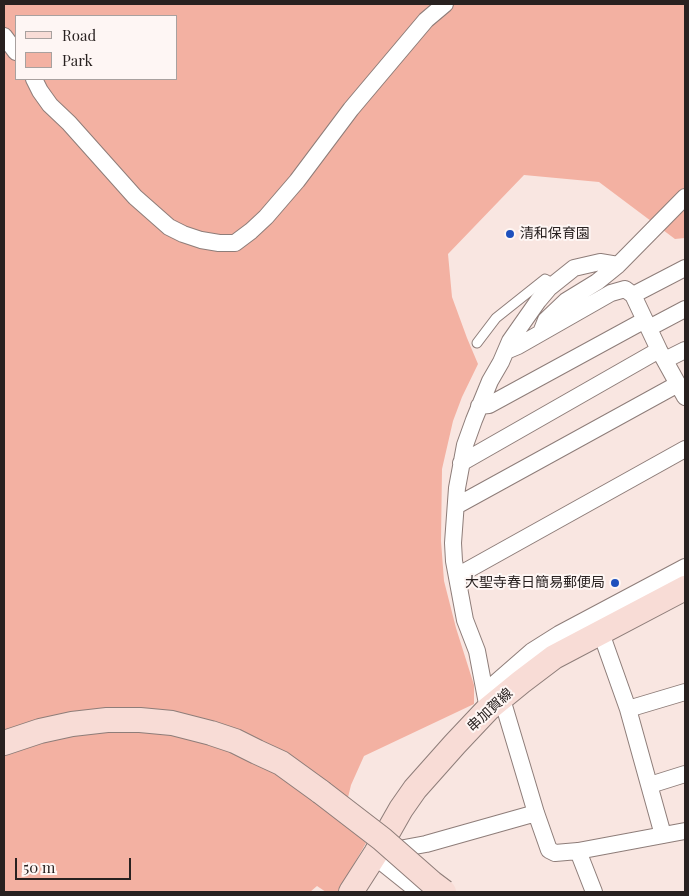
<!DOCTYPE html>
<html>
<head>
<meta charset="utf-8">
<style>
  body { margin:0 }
  #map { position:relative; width:689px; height:896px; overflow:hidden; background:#f9e6e1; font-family:"Playfair Display",serif }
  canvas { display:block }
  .frame { position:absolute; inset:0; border:5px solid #282120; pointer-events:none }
  .legend { position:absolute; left:15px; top:15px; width:162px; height:65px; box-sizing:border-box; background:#fef6f4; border:1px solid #a8a19f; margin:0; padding:6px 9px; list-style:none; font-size:15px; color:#282120 }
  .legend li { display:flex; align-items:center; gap:10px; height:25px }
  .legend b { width:25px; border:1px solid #a8a19f }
  .scale { position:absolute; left:15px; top:858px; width:116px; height:22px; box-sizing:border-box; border:2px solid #282120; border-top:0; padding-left:6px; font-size:15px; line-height:18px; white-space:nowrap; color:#282120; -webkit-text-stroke:4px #fef6f4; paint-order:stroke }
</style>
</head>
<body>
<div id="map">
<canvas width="689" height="896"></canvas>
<div class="frame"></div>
<ul class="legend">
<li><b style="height:6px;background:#f8dcd6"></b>Road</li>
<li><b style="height:14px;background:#f3b1a2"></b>Park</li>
</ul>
<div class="scale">50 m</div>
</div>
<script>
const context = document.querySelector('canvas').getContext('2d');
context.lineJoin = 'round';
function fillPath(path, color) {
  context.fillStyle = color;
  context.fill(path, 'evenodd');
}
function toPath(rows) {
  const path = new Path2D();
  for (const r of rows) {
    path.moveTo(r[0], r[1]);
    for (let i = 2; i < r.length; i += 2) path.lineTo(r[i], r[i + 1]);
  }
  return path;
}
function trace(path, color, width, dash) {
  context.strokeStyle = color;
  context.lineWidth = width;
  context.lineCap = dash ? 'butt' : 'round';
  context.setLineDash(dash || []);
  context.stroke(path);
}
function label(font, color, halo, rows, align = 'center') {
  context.font = font + ' "Playfair Display","Noto Sans JP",serif';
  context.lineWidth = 4;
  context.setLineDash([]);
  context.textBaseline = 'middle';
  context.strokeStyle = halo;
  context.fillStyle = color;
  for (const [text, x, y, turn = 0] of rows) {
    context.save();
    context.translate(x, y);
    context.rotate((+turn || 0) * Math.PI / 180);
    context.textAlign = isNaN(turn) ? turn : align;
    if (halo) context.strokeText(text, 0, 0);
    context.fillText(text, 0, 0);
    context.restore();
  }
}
const green = toPath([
  [4,4,685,4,685,238,675,239,599,182,524,175,448,254,452,297,467,338,478,364,462,397,453,421,442,469,441,541,444,581,456,628,474,685,474,704,364,756,351,785,342,822,366,843,338,892,326,892,317,886,310,892,4,892],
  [16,16,176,16,176,79,16,79]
]);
const lane = toPath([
  [477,343,496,318,545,279,554,284]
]);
const street = toPath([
  [4,36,16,52],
  [34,79,40,91,50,105,69,123,135,197,169,227,183,234,201,240,219,243,235,243,251,231,266,217,297,181,351,109,426,20,445,4],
  [633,295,685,268],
  [649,328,685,309],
  [542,330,546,320,566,301,597,282,618,265],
  [506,351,518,346,611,293,625,289,633,295,659,350,685,397],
  [665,360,685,350],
  [479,406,489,405,645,320],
  [461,463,659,350],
  [456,506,678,384],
  [457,576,685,449],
  [601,633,628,709,663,835],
  [485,692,532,651,559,634,685,567],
  [502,699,536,813,549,850,555,853,578,851,685,831],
  [488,709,477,651,465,620,454,561,453,543,457,488,465,445,474,420,490,381,501,362,510,341,538,301,549,288,574,268,600,262,618,265,685,197],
  [628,709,685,692],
  [650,785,685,774],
  [388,851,426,844,536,813],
  [578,851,594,892],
  [374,856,419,892]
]);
const secondary = toPath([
  [4,743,40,731,72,724,107,720,140,720,172,723,211,733,235,741,257,752,281,763,321,792],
  [351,892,376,853,401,809,415,789,455,744,488,709,521,682,554,657,685,588]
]);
const secondaryBridge = toPath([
  [321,792,382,839,432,883,444,892]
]);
const markers = [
  [510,234,5,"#1e50bd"],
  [615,583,5,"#1e50bd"]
];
const poiNames = [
  ["清和保育園",520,234],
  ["大聖寺春日簡易郵便局",605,583,"right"]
];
const streetNames = [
  ["串加賀線",490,710,-43]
];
fillPath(green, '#f3b1a2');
trace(lane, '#8e7d79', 11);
trace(street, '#8e7d79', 18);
trace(secondary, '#8e7d79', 26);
trace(lane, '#fff', 9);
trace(street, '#fff', 16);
trace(secondary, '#f8dcd6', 24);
trace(secondaryBridge, '#8e7d79', 26, []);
trace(secondaryBridge, '#f8dcd6', 24);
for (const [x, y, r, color] of markers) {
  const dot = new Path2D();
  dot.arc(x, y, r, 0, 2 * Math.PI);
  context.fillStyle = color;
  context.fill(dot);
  trace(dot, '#fef6f4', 2);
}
label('14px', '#282120', '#fef6f4', poiNames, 'left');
label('14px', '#282120', '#fef6f4', streetNames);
</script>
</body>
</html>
